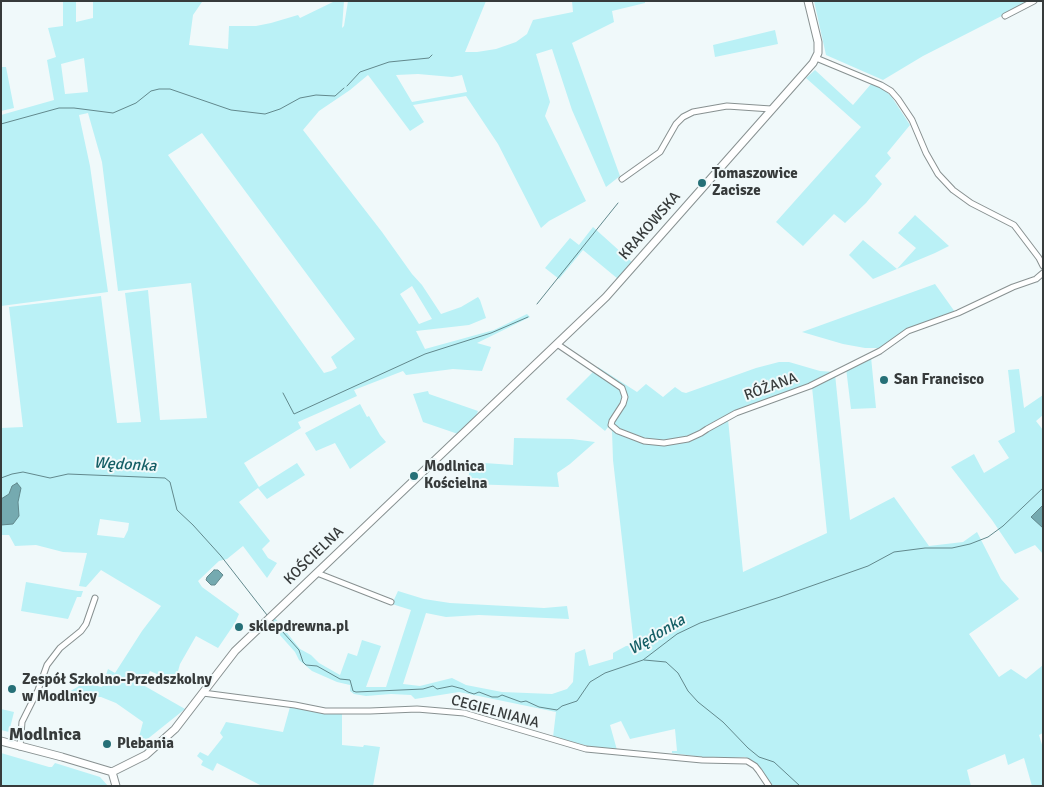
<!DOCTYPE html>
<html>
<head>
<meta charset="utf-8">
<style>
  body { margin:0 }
  #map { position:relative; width:1044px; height:787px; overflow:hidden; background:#f0f9fa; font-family:Signika,sans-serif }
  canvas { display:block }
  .frame { position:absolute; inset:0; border:2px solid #373b3b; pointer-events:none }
</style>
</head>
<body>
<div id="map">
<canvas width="1044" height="787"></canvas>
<div class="frame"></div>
</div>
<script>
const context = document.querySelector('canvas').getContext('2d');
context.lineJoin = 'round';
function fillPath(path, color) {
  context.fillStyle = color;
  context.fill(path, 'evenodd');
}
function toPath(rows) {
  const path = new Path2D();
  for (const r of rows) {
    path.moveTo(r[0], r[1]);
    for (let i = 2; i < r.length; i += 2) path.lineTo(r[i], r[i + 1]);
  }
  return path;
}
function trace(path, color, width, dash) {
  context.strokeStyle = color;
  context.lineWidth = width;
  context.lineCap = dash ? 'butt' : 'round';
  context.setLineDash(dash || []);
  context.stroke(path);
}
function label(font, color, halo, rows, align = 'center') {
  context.font = font + ' Signika,sans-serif';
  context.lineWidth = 4;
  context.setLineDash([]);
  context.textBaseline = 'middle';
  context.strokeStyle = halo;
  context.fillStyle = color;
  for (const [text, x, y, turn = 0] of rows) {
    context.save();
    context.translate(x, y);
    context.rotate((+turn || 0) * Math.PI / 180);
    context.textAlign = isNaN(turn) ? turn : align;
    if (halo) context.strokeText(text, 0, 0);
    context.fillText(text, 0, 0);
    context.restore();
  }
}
const green = toPath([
  [63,1,76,1,76,22,93,18,93,1,202,2,193,15,189,45,228,49,229,26,256,26,271,23,298,15,300,18,335,1,344,1,342,28,344,26,348,1,486,1,465,52,477,52,496,49,516,42,527,34,533,20,573,12,572,1,645,1,645,3,612,11,614,22,572,43,620,176,606,187,572,110,552,49,536,54,550,102,545,116,586,201,549,221,541,228,498,144,466,96,413,105,424,122,410,131,368,75,350,90,319,111,303,130,382,232,412,274,422,285,441,314,461,307,478,297,480,300,486,318,469,325,416,331,425,349,494,330,527,314,530,317,477,343,491,347,482,371,453,369,406,375,403,371,354,390,357,396,298,422,301,428,244,463,259,487,297,463,305,475,267,499,258,488,239,502,270,541,262,549,268,558,277,563,267,578,243,546,227,559,219,561,198,581,202,587,239,614,235,623,218,648,196,636,180,664,175,682,150,671,143,685,185,709,140,745,138,741,143,722,116,703,101,697,81,696,76,701,64,695,84,683,102,687,108,669,115,673,142,631,161,606,101,570,86,587,79,586,87,553,63,552,36,545,15,546,9,535,1,535,1,428,23,427,9,307,101,296,117,423,141,422,125,293,148,290,160,420,207,418,191,283,118,291,102,162,88,113,79,115,90,166,108,292,1,306,1,115,54,100,47,60,56,57,48,28,63,26],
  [84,58,88,92,65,94,61,64],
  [418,74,452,77,462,75,467,92,412,102,396,75],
  [202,133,355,339,331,357,337,368,331,371,324,373,168,155],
  [412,286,432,319,419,324,400,294],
  [100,519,129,523,128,530,124,538,97,535],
  [814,1,1031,1,923,56,883,80,826,55],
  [775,30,778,44,715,57,713,45],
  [1,61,2,67,6,67,14,108,1,111],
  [815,70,853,105,871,84,881,87,891,96,910,125,887,153,891,158,875,176,882,184,866,203,845,223,834,214,803,246,776,222,861,127,806,78],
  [915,215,949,246,935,253,873,279,849,255,863,240,897,269,916,248,898,233],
  [593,227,633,263,618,279,583,250,559,279,545,268,570,238,579,245],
  [935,284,955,312,910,329,882,348,865,348,843,344,802,332],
  [871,357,876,408,851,409,846,368],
  [779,362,789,362,820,371,835,372,810,384,728,415,701,430,697,436,728,419,743,572,827,533,812,387,835,374,850,520,894,497,929,546,963,542,977,532,1001,579,1019,599,969,634,999,677,1011,669,1026,679,1043,665,1043,733,1039,735,1043,748,1043,786,1032,786,1024,758,1008,765,1005,754,967,770,971,786,773,786,753,761,745,757,717,759,672,753,672,751,677,751,675,729,630,739,621,721,610,725,617,750,596,748,553,737,556,712,503,701,459,692,415,699,411,695,391,694,366,696,354,694,350,691,350,685,337,682,312,671,299,660,295,652,270,624,275,618,300,649,311,655,319,663,340,675,348,653,357,656,362,640,381,646,366,687,386,687,411,610,392,604,398,591,424,599,450,603,544,608,567,606,569,619,479,615,446,617,426,613,403,684,420,686,452,678,466,685,502,692,552,694,567,689,573,682,575,653,585,649,589,666,613,659,613,653,626,646,634,645,613,460,612,431,608,427,605,431,566,399,598,367,637,392,646,384,663,397,675,387,682,392,686,393,756,368],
  [1019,369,1024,408,1043,395,1043,415,1036,421,1043,430,1043,554,1035,545,1015,554,992,520,951,467,974,454,984,473,1009,458,998,441,1015,432,1008,370],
  [428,391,429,394,478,411,476,416,458,434,423,422,413,394],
  [360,404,367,417,369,416,380,435,386,442,350,469,335,443,316,451,305,433],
  [514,438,572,439,595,442,570,464,557,473,559,487,468,484,470,462,513,465],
  [26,582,78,591,83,591,81,597,77,597,68,619,21,611],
  [290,707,324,713,342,713,342,745,363,747,364,745,380,747,373,786,262,786,217,763,213,771,201,765,203,761,197,756,200,752,208,756,223,737,220,733,226,722,283,732],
  [1,709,14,712,9,732,1,730],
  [1,753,49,767,52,767,55,763,100,777,108,786,1,786]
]);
const water = toPath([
  [17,483,21,488,18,502,19,516,13,524,1,525,1,499,9,494,12,486,17,483],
  [1043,505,1043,528,1031,517,1043,505],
  [214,570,218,570,223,575,215,585,211,585,206,580,207,577,214,570]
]);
const stream = toPath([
  [347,86,360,72,389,62,429,58,432,55],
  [1,124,59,108,74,108,113,113,136,103,151,91,159,89,170,89,231,110,265,114,280,109,300,98,316,95,335,96,344,88],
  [537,304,618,203],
  [283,393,294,414,425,354,491,333,528,317],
  [1,478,12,474,23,472,50,478,68,474,165,478,170,482,177,510,193,525,221,556,267,615],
  [273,621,299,650,303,662,306,665,317,666,340,679,350,680,353,691,356,692,423,689,433,686,437,689,452,686,463,689,468,692,474,694,479,692,492,697,498,697,502,695,521,702,526,701,539,707,557,710,562,706,577,701,590,682,605,673,643,660,677,634,700,623,780,597,868,566,894,552,925,548,952,548,970,544,988,537,1003,526,1043,488],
  [644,660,666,662,678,673,688,691,698,702,723,722,748,748,759,757,774,762,800,786]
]);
const street = toPath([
  [1005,16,1034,1],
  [816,58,881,85,891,91,898,99,912,120,926,153,938,174,953,190,971,203,1014,225,1039,258,1043,266],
  [622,179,660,152,676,124,683,117,693,112,727,106,771,109],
  [557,344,622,388,625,397,623,404,612,421,611,425,618,431,644,441,664,443,688,439,701,433,707,429,736,413,810,386,880,351,908,331,958,313,1013,287,1036,279,1043,273],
  [317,573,391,602],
  [203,693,295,705,325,711,370,711,417,709,464,713,586,749,702,760,747,761,755,766,759,771,769,786],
  [20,747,22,722,38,690,47,665,60,648,81,631,86,624,95,598]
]);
const secondary = toPath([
  [1,741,62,757,112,772],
  [112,772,146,755,175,729,235,651,606,297,813,63,818,53,818,42,808,1],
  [112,772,116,786]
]);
const markers = [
  [702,183,5,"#267077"],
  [884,380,5,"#267077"],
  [414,476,5,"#267077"],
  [239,627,5,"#267077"],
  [12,689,5,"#267077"],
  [107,744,5,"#267077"]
];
const poiNames = [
  ["Tomaszowice",712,174],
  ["Zacisze",712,191],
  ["San Francisco",894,380],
  ["Modlnica",424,467],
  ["Kościelna",424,484],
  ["sklepdrewna.pl",249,627],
  ["Zespół Szkolno-Przedszkolny",22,680],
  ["w Modlnicy",22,697],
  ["Plebania",117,744]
];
const streetNames = [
  ["KRAKOWSKA",650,226,-49],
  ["RÓŻANA",771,387,-20],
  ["KOŚCIELNA",314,556,-44],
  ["CEGIELNIANA",495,712,15]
];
const waterNames = [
  ["Wędonka",125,465,3],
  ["Wędonka",657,635,-31]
];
const quarterNames = [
  ["Modlnica",45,735]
];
fillPath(green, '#baf1f6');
fillPath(water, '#75aab0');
trace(water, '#62898d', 1);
trace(stream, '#62898d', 1);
trace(street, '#889191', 7);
trace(secondary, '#889191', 9);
trace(street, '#fff', 5);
trace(secondary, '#fff', 7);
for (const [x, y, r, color] of markers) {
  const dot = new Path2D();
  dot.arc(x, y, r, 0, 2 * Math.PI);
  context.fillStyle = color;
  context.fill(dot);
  trace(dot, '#f0f9fa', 2);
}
label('bold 15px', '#373b3b', '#f0f9fa', poiNames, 'left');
label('15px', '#373b3b', '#f0f9fa', streetNames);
label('italic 16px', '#145e65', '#f0f9fa', waterNames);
label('bold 18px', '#373b3b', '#f0f9fa', quarterNames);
</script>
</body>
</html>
